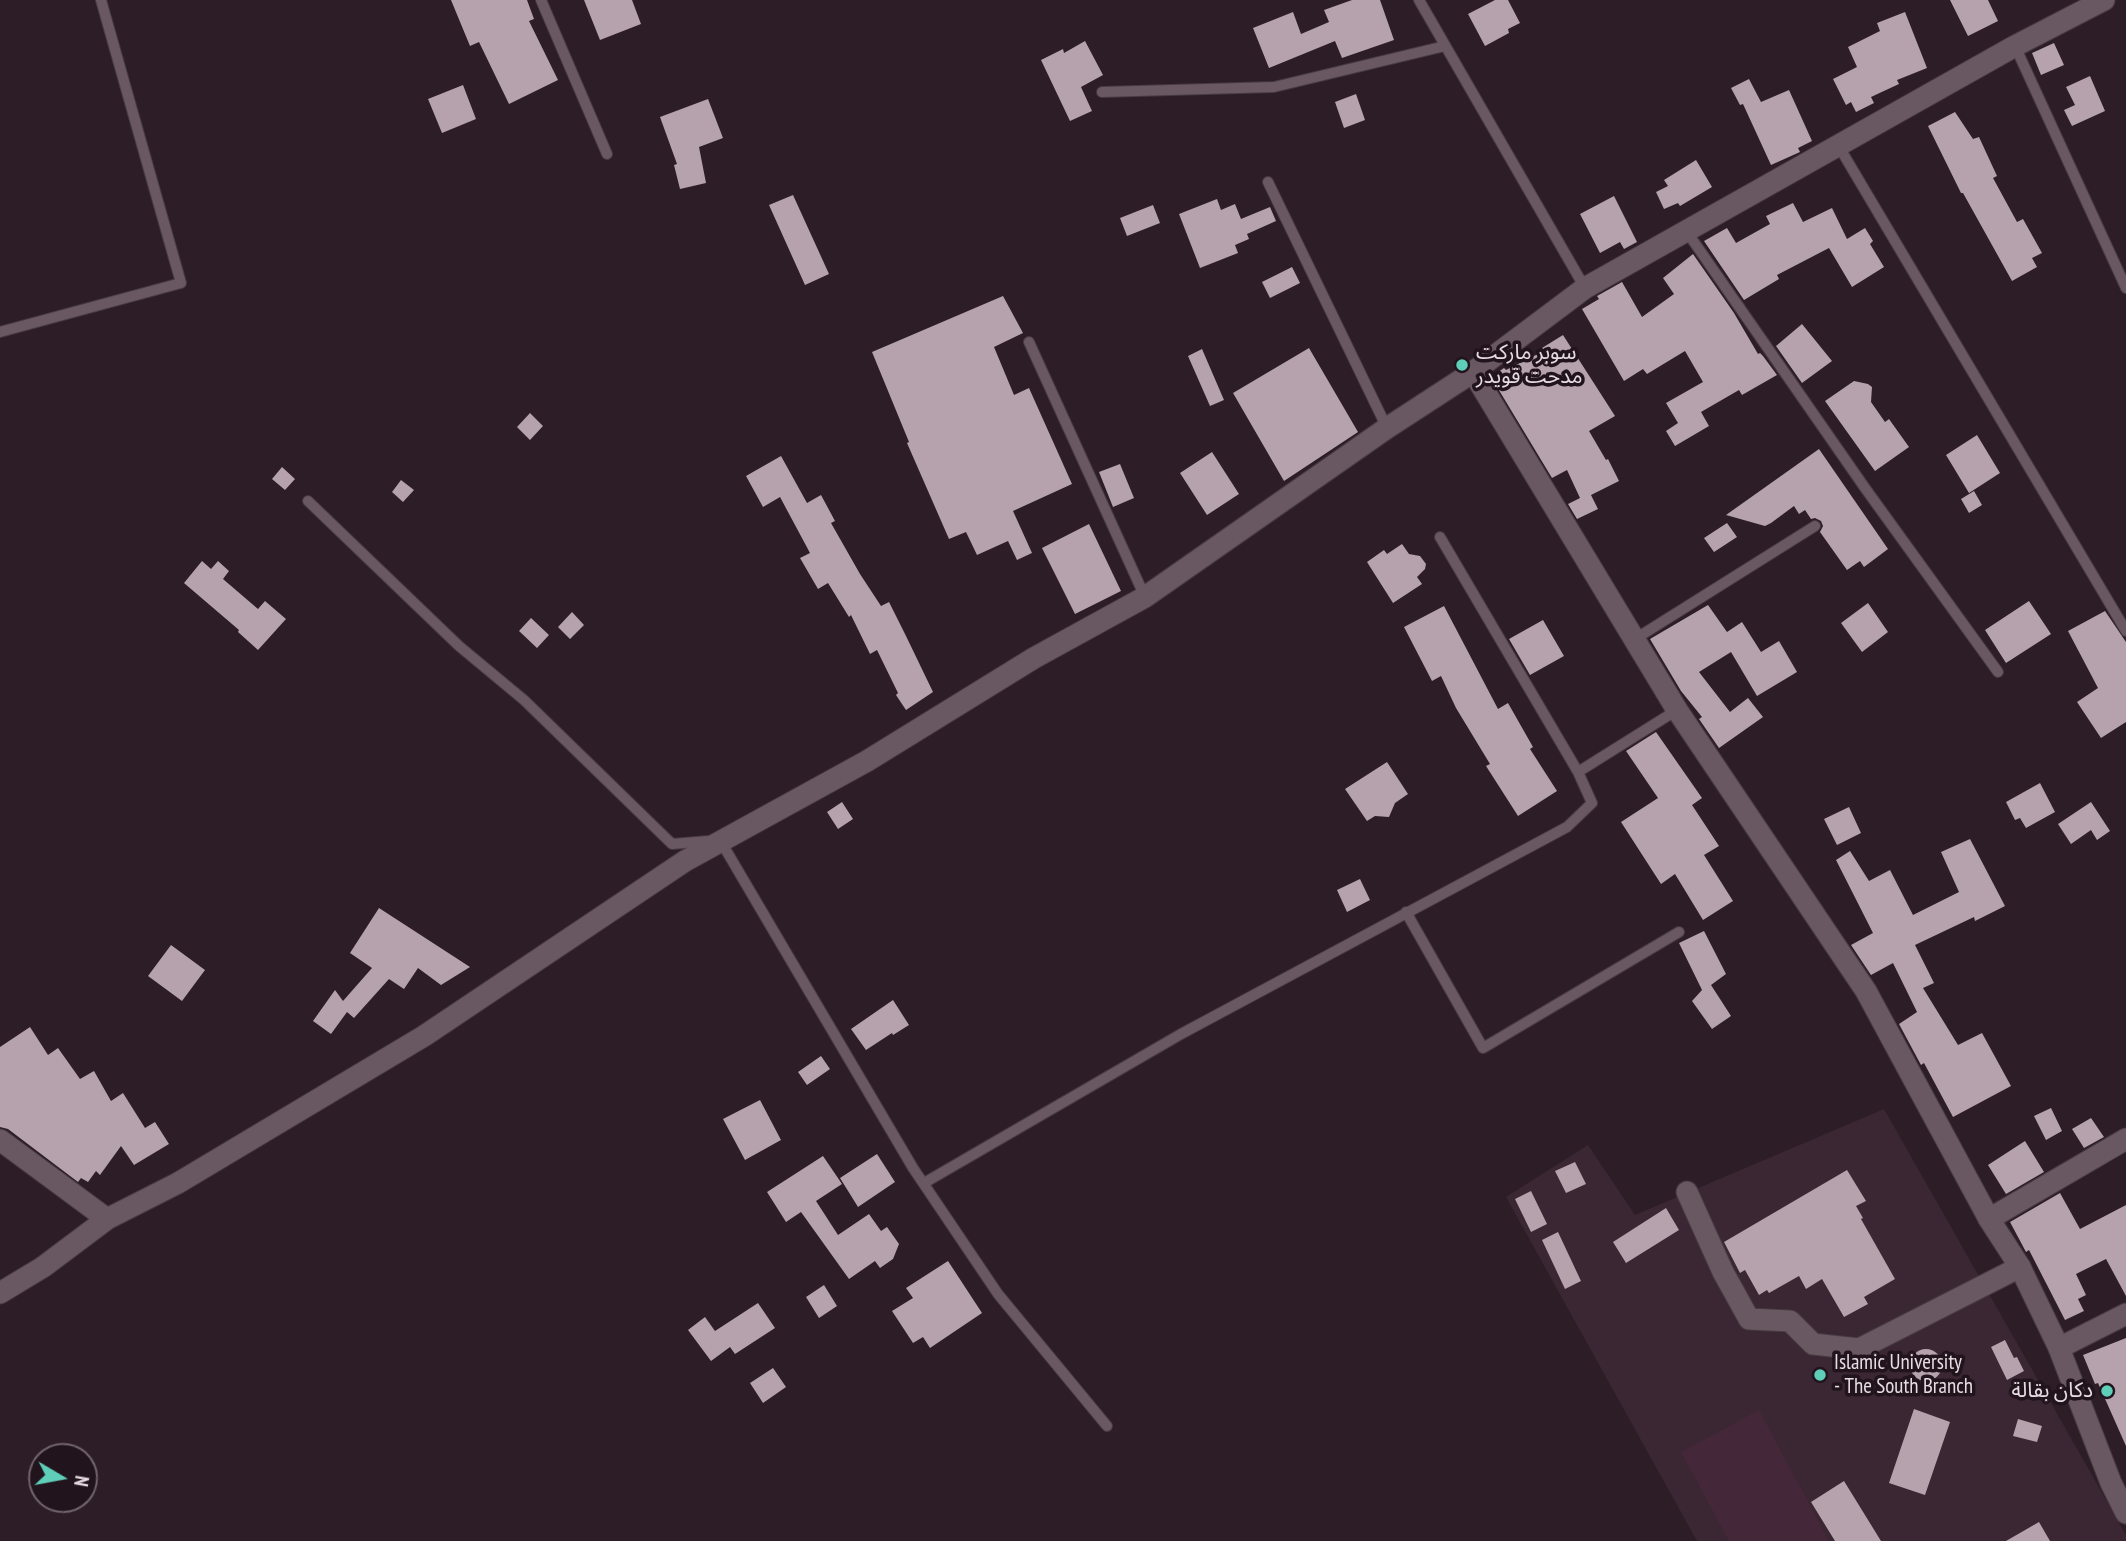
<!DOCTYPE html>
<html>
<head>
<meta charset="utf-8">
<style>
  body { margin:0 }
  #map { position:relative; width:2126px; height:1541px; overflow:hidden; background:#2c1d26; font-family:"PT Sans Narrow",sans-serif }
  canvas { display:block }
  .north { position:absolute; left:28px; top:1443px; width:70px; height:70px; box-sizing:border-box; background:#22141d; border:2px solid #71646c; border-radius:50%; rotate:100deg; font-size:19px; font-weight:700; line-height:28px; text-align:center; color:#e7dce2 }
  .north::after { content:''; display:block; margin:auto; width:24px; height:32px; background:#5eceb8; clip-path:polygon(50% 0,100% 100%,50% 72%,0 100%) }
</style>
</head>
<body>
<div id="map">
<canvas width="2126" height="1541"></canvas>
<div class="north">N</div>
</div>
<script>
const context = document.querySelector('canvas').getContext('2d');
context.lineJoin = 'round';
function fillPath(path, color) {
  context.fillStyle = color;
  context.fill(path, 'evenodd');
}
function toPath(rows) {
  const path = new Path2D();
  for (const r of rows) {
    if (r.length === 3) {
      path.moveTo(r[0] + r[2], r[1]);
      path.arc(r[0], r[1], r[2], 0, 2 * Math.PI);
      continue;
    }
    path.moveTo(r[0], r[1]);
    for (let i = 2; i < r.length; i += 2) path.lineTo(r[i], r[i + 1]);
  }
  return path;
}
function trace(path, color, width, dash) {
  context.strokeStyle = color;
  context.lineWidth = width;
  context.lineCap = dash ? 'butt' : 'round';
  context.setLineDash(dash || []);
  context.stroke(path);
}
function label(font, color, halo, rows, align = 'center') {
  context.font = font + ' "PT Sans Narrow","Noto Sans Arabic",sans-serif';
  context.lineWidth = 7;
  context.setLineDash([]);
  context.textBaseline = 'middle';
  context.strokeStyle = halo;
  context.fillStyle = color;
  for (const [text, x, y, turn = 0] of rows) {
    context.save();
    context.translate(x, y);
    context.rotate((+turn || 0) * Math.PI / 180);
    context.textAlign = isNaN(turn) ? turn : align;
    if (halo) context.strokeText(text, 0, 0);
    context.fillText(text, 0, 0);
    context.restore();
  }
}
const built = toPath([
  [1884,1109,2126,1535,2126,1541,1697,1541,1506,1197,1588,1145,1635,1215]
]);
const green = toPath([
  [1759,1410,1829,1541,1729,1541,1681,1452]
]);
const building = toPath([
  [451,0,527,0,534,19,529,21,558,80,509,104,479,42,470,46],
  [584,0,632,0,641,24,600,40],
  [1352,0,1380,0,1394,40,1342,58,1335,41,1269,68,1253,28,1293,12,1301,34,1329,22,1324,10],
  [1495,0,1508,0,1520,23,1508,29,1509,33,1485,46,1468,14],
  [1950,0,1988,0,1998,21,1968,36],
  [1905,12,1927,68,1897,80,1899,84,1871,97,1874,103,1856,112,1851,102,1846,105,1833,79,1857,67,1848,47,1880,31,1877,23],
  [1085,41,1103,75,1081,87,1092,111,1070,121,1041,60,1063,49,1064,53],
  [2054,43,2064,65,2041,75,2032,53],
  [2090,76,2105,111,2072,126,2064,110,2075,105,2066,87],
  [1749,79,1761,102,1789,90,1812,141,1798,148,1800,152,1771,165,1743,104,1740,105,1731,88],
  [463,85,476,119,442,133,428,99],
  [1356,94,1365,120,1344,128,1335,102],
  [708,99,723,138,699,147,706,183,680,189,674,165,677,164,660,117],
  [1955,112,1973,139,1979,137,1997,176,1993,178,2017,222,2023,219,2042,253,2032,258,2037,267,2012,281,1963,193,1961,193,1928,126],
  [1696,160,1712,187,1680,206,1678,203,1664,209,1656,192,1668,186,1664,180],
  [793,195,829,274,805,285,769,205],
  [1614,196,1637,242,1624,249,1620,242,1600,253,1580,214],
  [1217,199,1221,210,1235,204,1241,219,1270,207,1276,221,1247,234,1249,239,1235,245,1238,253,1200,268,1179,214],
  [1793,203,1803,222,1832,208,1847,239,1865,228,1873,241,1870,244,1884,267,1852,287,1829,248,1777,275,1779,279,1744,300,1704,241,1727,228,1736,243,1770,224,1766,216],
  [1153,205,1160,223,1127,236,1120,218],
  [1693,254,1734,313,1758,354,1760,353,1763,356,1777,375,1742,395,1739,390,1701,412,1709,426,1675,446,1666,431,1678,423,1666,403,1703,382,1685,351,1647,374,1643,369,1624,381,1582,309,1599,299,1597,296,1622,282,1642,317,1674,294,1663,278],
  [1292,267,1300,283,1270,298,1262,282],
  [1003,296,1023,333,994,347,1014,395,1029,388,1072,484,1013,511,1032,553,1017,560,1008,541,977,555,966,532,949,539,907,443,909,442,872,352],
  [1802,324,1832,361,1802,383,1776,346],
  [1563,335,1615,416,1589,431,1606,460,1608,459,1619,481,1591,495,1598,509,1577,519,1568,504,1580,498,1567,470,1552,478,1491,377,1504,368,1506,370,1544,351,1542,348],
  [1309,348,1358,432,1284,481,1233,393],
  [1202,349,1224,400,1210,406,1188,356],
  [1854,381,1868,384,1872,387,1871,402,1885,422,1889,419,1909,447,1875,471,1825,401],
  [530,413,543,426,530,440,517,427],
  [1977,435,2000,473,1969,493,1946,455],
  [1819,449,1888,549,1864,567,1860,561,1847,570,1820,532,1823,526,1821,521,1815,518,1811,519,1805,510,1799,514,1794,506,1771,523,1765,526,1726,515],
  [1212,452,1239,494,1207,515,1180,473],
  [781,456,807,503,821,495,835,521,831,523,860,574,881,606,889,602,906,636,933,692,906,710,896,695,898,693,877,650,870,654,851,615,849,617,828,583,818,589,800,558,810,553,780,497,763,507,746,476],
  [1120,464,1134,498,1113,507,1099,472],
  [282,467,295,479,285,490,272,479],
  [401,480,414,490,403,502,392,492],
  [1974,491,1982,505,1969,513,1961,499],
  [1727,523,1737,537,1714,552,1704,538],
  [1089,524,1121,591,1075,614,1042,548],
  [1402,544,1409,554,1420,556,1426,564,1425,569,1417,577,1422,584,1393,603,1367,562,1384,550,1387,554],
  [202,561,211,569,218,561,229,571,223,579,258,609,265,601,286,619,258,650,238,632,239,630,184,583],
  [2029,601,2051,634,2006,663,1985,630],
  [1868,603,1888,632,1862,652,1841,623],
  [1708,605,1727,632,1742,622,1761,652,1779,641,1797,672,1757,696,1731,652,1699,672,1730,712,1748,698,1763,717,1719,748,1699,719,1702,717,1681,691,1650,639],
  [1444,606,1498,709,1508,703,1533,747,1530,749,1557,791,1518,816,1486,766,1490,764,1456,708,1441,676,1432,681,1404,627],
  [2105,611,2126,642,2126,722,2101,738,2077,702,2098,688,2068,631],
  [572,612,584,625,570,639,558,627],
  [531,618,549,635,537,648,519,631],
  [1543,620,1564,656,1530,675,1509,639],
  [1656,732,1702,798,1692,805,1719,846,1704,855,1733,901,1703,920,1675,874,1661,884,1621,822,1658,798,1626,751],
  [1387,762,1408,794,1395,803,1389,817,1375,816,1367,821,1345,789],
  [2040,783,2055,812,2026,828,2020,818,2015,820,2006,802],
  [842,802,853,819,838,829,827,812],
  [2091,802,2110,831,2097,840,2091,830,2071,844,2058,824],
  [1849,807,1861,833,1837,845,1824,819],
  [1970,839,2005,906,1975,921,1974,917,1915,945,1934,983,1923,988,1958,1045,1982,1033,2011,1086,1953,1117,1924,1063,1921,1065,1899,1024,1917,1012,1893,963,1871,975,1851,945,1873,933,1836,860,1850,851,1869,881,1890,870,1913,915,1959,892,1941,852],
  [1360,879,1370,900,1347,912,1337,890],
  [379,908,470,967,441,985,418,968,404,989,389,979,354,1018,347,1012,331,1034,313,1021,335,990,343,1001,372,968,350,953],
  [1704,931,1726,974,1711,985,1731,1016,1712,1029,1692,1001,1702,990,1679,943],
  [171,945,205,970,182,1001,148,976],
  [893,1000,909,1025,893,1035,892,1033,866,1050,851,1029],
  [30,1027,48,1055,58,1048,80,1079,94,1071,111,1101,123,1093,145,1128,155,1122,169,1144,134,1165,121,1146,100,1175,96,1171,88,1182,81,1178,78,1182,8,1129,0,1127,0,1047],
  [821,1056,830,1069,807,1085,798,1072],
  [760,1100,781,1140,745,1160,723,1119],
  [2051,1108,2062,1131,2046,1140,2034,1116],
  [2091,1118,2104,1137,2084,1148,2072,1129],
  [2025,1141,2044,1172,2006,1194,1988,1165],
  [877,1154,895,1182,858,1207,840,1178],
  [823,1156,842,1184,816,1201,838,1235,869,1214,881,1231,887,1227,899,1244,893,1259,880,1268,875,1261,849,1279,801,1212,786,1222,767,1192],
  [1575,1162,1586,1184,1566,1193,1555,1171],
  [1847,1170,1866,1201,1856,1206,1863,1218,1861,1219,1895,1279,1864,1297,1868,1304,1844,1317,1822,1279,1806,1289,1799,1276,1769,1293,1767,1290,1759,1295,1745,1270,1740,1273,1724,1242],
  [1531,1191,1547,1224,1531,1232,1515,1199],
  [2060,1193,2080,1229,2126,1205,2126,1296,2106,1259,2076,1274,2086,1295,2078,1299,2084,1311,2065,1320,2029,1250,2026,1252,2010,1222],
  [1666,1208,1679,1230,1626,1263,1613,1242],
  [1558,1232,1581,1281,1565,1289,1542,1240],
  [948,1261,982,1313,930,1348,923,1337,913,1343,892,1311,913,1298,906,1288],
  [824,1285,837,1306,819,1318,806,1297],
  [758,1303,775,1328,735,1354,730,1347,711,1361,688,1330,705,1317,715,1331],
  [2126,1338,2126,1446,2098,1383,2095,1384,2083,1355],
  [2005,1340,2014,1358,2017,1357,2024,1371,2007,1380,1991,1347],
  [1926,1365,16],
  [773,1368,786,1387,763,1403,750,1383],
  [1914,1409,1950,1422,1925,1495,1889,1483],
  [2018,1419,2042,1426,2037,1442,2013,1436],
  [1844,1481,1881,1541,1835,1541,1811,1502],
  [2039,1522,2050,1541,2006,1541]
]);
const service = toPath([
  [541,0,607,154],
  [1419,0,1585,288],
  [2015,46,2126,288],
  [1102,92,1274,87,1445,46],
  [1838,145,2126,631],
  [1268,182,1387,428],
  [1687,232,1865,488,1998,672],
  [0,332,181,283,101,0],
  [1029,342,1145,597],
  [308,501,459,646,524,700,672,844,720,840,913,1168,998,1294,1107,1426],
  [1440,537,1578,772],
  [1635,639,1815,526],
  [1406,912,1483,1048,1679,932],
  [924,1183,1181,1034,1567,827,1592,803,1578,772,1677,710]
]);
const minor = toPath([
  [0,1140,107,1219],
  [1687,1192,1723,1272,1749,1319,1790,1321,1813,1344,1859,1349,2020,1267],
  [1989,1219,2126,1139],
  [0,1293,43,1267,107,1219,178,1183,424,1036,685,861,867,761,1034,658,1145,597,1387,428,1473,372,1585,288,2015,46,2104,0],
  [2059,1348,2126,1314]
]);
const tertiary = toPath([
  [1473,372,1677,710,1866,991,1989,1219,2020,1267,2059,1348,2111,1483,2126,1513]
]);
const markers = [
  [1462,365,7,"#5eceb8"],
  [1820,1375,7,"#5eceb8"],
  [2107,1391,7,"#5eceb8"]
];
const poiNames = [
  ["سوبر ماركت",1476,353],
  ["مدحت قويدر",1476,377],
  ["Islamic University",1834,1363],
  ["- The South Branch",1834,1387],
  ["دكان بقالة",2093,1391,"right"]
];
fillPath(built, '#3b2733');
fillPath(green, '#442738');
fillPath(building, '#b6a2ad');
trace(service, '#473a42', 12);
trace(minor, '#473a42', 23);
trace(tertiary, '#473a42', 23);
trace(service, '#695761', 10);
trace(minor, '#695761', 21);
trace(tertiary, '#695761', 21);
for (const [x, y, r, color] of markers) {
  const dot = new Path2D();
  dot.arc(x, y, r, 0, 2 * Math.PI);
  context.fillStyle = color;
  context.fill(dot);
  trace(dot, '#22141d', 2.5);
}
label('21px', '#e7dce2', '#22141d', poiNames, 'left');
</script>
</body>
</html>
